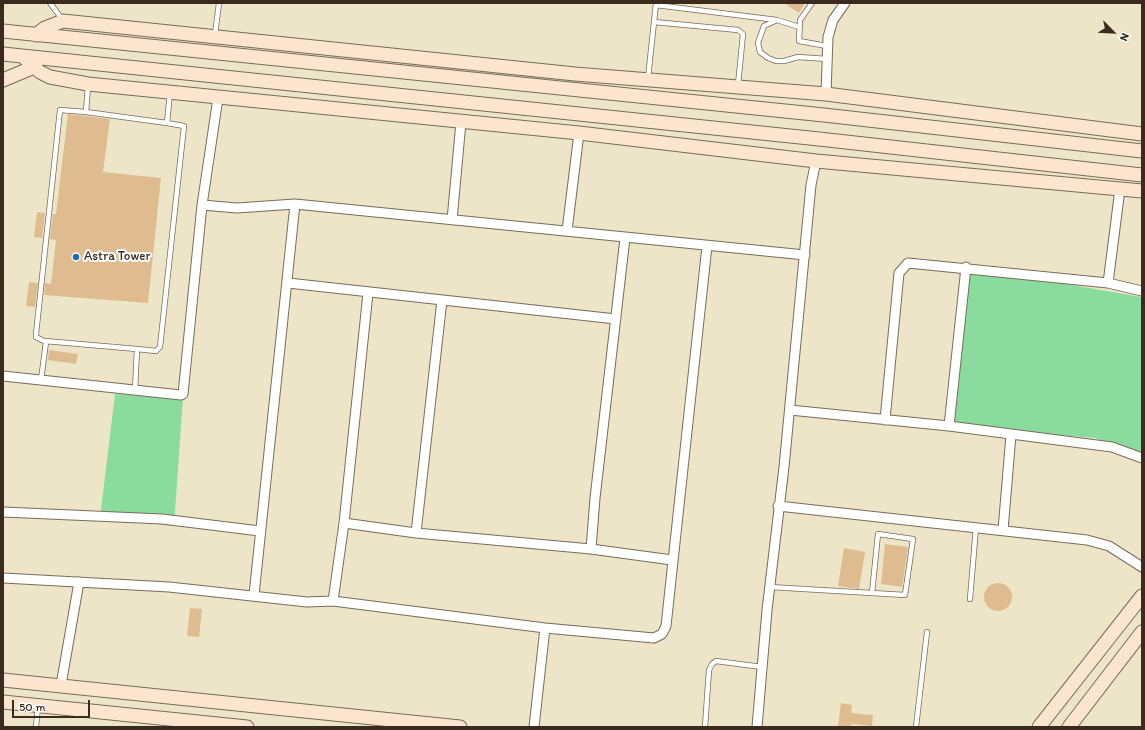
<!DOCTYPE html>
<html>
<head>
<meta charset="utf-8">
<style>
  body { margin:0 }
  #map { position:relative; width:1145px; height:730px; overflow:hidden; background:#ede5c7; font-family:Itim,sans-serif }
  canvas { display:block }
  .frame { position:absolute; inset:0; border:4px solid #3b2a1e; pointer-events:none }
  .north { position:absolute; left:1093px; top:12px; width:40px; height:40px; -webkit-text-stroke:3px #fff; paint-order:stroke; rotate:114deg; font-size:11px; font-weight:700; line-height:16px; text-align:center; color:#3b2a1e }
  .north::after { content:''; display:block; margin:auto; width:14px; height:18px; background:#3b2a1e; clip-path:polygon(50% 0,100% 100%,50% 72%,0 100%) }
  .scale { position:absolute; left:12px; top:700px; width:78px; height:18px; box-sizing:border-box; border:2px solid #3b2a1e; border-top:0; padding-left:5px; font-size:12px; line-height:14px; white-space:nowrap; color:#3b2a1e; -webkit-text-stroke:3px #fff; paint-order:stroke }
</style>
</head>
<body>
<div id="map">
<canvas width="1145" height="730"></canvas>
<div class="frame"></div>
<div class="north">N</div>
<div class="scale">50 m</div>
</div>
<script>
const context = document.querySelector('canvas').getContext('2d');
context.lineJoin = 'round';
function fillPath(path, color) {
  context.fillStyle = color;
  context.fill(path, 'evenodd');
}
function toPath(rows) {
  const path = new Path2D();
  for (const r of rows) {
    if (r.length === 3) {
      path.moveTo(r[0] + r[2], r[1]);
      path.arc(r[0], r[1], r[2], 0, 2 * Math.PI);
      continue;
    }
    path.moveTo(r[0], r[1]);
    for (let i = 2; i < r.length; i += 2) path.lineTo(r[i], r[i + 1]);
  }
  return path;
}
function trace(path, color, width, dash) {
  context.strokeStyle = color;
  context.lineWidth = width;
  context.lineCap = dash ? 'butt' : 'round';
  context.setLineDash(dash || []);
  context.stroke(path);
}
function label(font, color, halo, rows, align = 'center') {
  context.font = font + ' Itim,sans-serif';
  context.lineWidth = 4;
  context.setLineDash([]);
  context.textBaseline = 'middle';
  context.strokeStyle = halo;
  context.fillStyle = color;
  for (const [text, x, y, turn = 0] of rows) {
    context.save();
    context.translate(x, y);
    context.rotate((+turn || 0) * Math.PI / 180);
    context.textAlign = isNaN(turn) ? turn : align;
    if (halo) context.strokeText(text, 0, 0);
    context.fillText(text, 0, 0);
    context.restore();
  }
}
const green = toPath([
  [966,267,1142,297,1142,457,1095,438,949,426],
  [115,394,183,397,174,526,100,518]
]);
const building = toPath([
  [784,3,805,3,799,13],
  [68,114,110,119,103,172,161,178,148,303,44,295,45,283,51,284,56,240,50,239,53,214,56,214],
  [37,212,45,213,42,238,34,237],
  [29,282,38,283,35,307,26,306],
  [49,350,78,354,76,364,48,360],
  [885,544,908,547,902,587,881,584],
  [844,548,865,552,859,589,838,586],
  [998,597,14],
  [190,608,202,609,199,637,187,636],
  [841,703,852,705,851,713,873,715,872,726,851,724,851,727,838,727]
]);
const lane = toPath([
  [50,3,62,19],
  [812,3,800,20,799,41,827,46],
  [656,5,777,20],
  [654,22,738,30,743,34,738,85],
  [799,27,777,20,764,26,758,43,760,52,768,58,776,61,784,61,798,57,827,59],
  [215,35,219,3],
  [648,78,656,3],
  [86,112,167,123],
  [45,341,137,349],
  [41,380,46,342,36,337,36,334,60,110,86,112,88,86],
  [135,390,137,349,156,351,160,347,184,126,167,123,170,93],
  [770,587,905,595,913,539,878,534,872,593],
  [970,599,976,527],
  [36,727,38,707],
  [705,727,709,670,712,664,716,661,762,667],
  [916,727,927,632]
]);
const street = toPath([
  [826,94,828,37,833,20,845,3],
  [202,205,237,208,295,204,805,255],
  [452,220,461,122],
  [567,231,579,133],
  [288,283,616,319],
  [1108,283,1120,189],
  [3,376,181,395,183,394,202,205,218,98],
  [790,410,949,426,1112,447,1142,458],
  [885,420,899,273,908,263,1108,283,1142,291],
  [949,426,966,267],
  [778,506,1087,540,1109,546,1142,567],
  [3,512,162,519,260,531],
  [344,523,416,533,591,549,672,560],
  [1003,530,1011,435],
  [416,533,442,300],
  [591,549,595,498,625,238],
  [3,578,169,587,307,602,333,601,545,628,654,638,662,634,666,626,707,246],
  [254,595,295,204],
  [333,601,344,523,368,293],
  [61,685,79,582],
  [534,727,545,628],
  [757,727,767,610,784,467,811,185,816,161]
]);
const secondary = toPath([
  [3,31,824,115,1142,151],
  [36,35,45,28,63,21,575,74,826,94,1142,134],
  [3,54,819,139,1142,175],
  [22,56,40,72,50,77,88,84,579,133,816,161,1142,191],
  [3,80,34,67],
  [3,680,460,727],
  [3,702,247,727],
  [1039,727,1142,596],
  [1069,727,1142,632]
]);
const markers = [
  [76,257,4,"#1f6fb2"]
];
const poiNames = [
  ["Astra Tower",84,257]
];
fillPath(green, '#89dc9d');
fillPath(building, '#dfbc90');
trace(lane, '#796b59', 6);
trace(street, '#796b59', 11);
trace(secondary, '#796b59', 15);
trace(lane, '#fff', 4.5);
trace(street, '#fff', 9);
trace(secondary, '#fbe5cf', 13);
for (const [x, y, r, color] of markers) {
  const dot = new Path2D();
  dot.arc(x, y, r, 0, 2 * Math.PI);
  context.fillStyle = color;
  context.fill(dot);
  trace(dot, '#fff', 1.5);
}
label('13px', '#3b2a1e', '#fff', poiNames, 'left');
</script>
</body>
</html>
